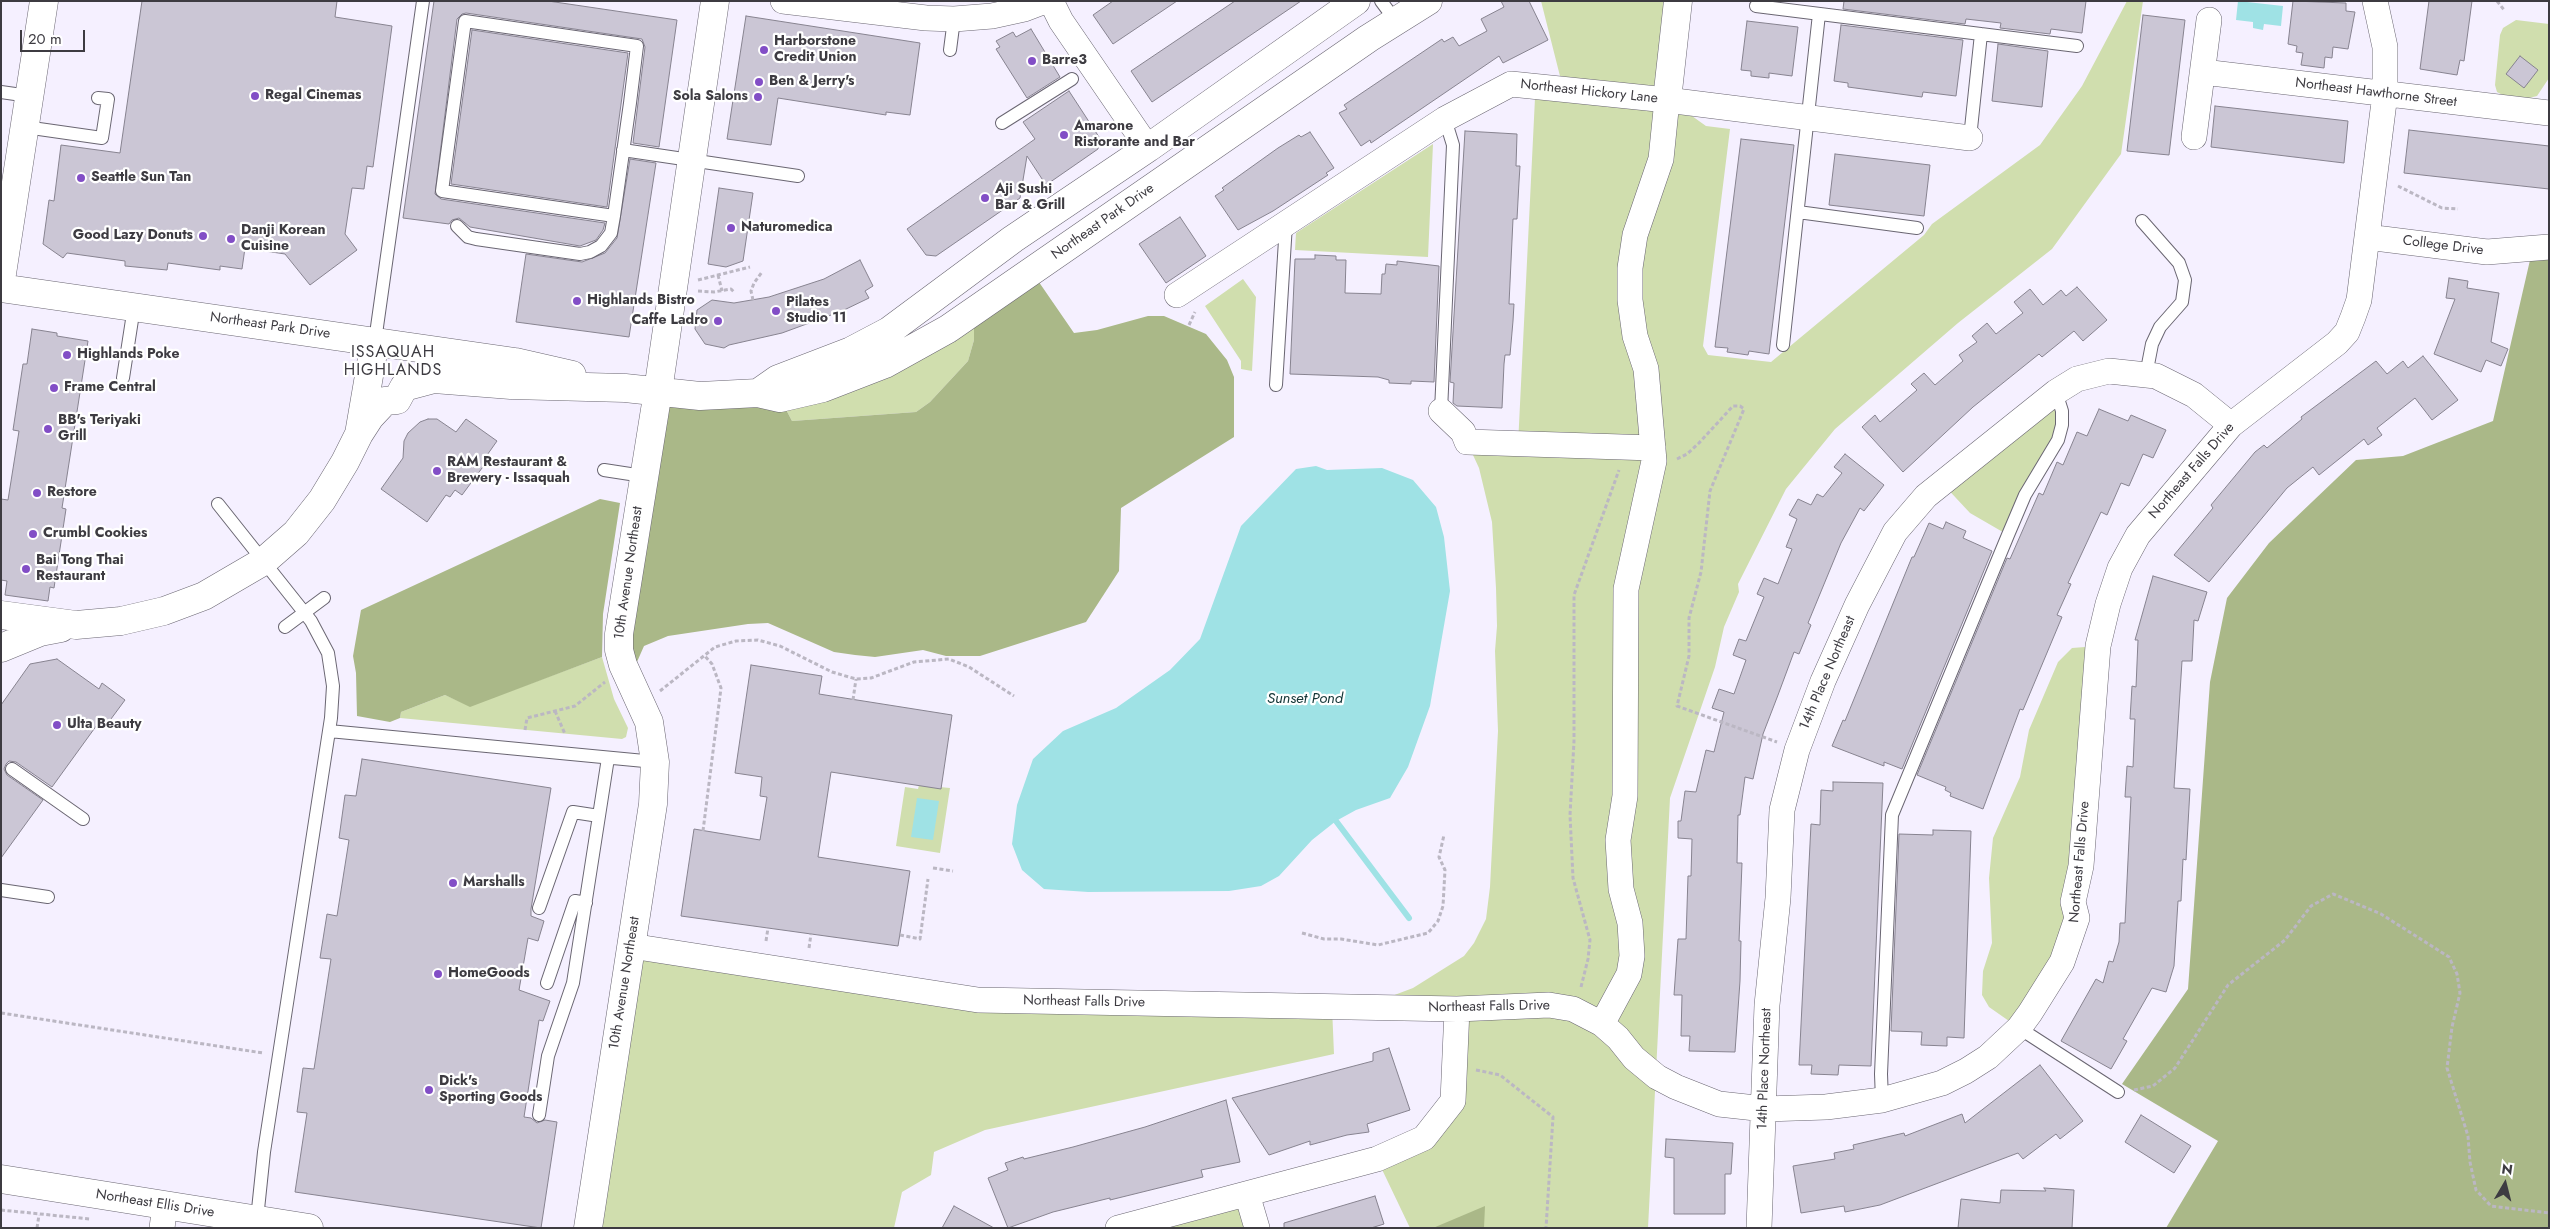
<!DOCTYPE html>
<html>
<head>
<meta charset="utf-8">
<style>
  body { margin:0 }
  #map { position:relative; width:2550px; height:1229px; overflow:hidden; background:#f5f0ff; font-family:Jost,sans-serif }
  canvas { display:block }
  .frame { position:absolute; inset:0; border:2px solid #3d3b41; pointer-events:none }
  .north { position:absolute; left:2480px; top:1159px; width:50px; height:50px; -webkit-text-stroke:4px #fff; paint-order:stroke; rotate:8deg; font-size:14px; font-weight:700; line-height:20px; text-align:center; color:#3d3b41 }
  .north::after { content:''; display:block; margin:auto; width:18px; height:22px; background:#3d3b41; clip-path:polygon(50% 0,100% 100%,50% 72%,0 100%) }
  .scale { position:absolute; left:20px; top:30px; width:65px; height:22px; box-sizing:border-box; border:2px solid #3d3b41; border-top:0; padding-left:6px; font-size:15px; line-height:18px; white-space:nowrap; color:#3d3b41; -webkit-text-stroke:4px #fff; paint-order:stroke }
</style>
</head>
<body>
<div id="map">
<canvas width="2550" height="1229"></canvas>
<div class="frame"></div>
<div class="north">N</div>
<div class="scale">20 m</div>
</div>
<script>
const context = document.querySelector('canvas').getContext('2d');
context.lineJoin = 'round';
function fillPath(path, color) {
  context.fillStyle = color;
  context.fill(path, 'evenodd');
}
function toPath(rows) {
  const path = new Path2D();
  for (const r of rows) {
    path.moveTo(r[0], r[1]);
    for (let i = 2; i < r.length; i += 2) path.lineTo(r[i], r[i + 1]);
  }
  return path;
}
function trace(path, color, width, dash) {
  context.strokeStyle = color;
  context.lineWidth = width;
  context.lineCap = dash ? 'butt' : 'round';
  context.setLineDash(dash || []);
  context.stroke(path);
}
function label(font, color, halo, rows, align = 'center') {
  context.font = font + ' Jost,sans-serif';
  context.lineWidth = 4.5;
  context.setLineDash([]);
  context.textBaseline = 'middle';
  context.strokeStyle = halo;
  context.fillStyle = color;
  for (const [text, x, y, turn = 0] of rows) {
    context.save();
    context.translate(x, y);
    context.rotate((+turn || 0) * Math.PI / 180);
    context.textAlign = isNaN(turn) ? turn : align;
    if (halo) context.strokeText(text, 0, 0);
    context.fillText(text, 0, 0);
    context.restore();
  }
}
const green = toPath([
  [1541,1,1678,1,1665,112,1692,116,1706,126,1730,129,1703,346,1708,355,1771,362,1924,235,1932,224,2040,145,2082,86,2127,1,2143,1,2121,154,2052,249,1958,323,1835,429,1786,489,1738,584,1739,592,1724,627,1715,667,1670,798,1648,1228,1410,1228,1377,1159,1453,1102,1457,1009,1360,1008,1413,988,1464,956,1474,943,1486,919,1490,887,1498,731,1495,651,1497,626,1496,588,1492,522,1479,468,1467,442,1518,445,1535,98,1563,88],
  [2516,20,2549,24,2549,78,2537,96,2525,99,2506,97,2497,92,2495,85,2500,35,2503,28],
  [1433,144,1428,257,1295,250,1296,233],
  [1243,279,1256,297,1252,371,1241,369,1241,361,1205,306],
  [974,311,974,340,968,361,930,402,916,412,792,421,780,398],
  [2056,392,2062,425,2008,535,1970,513,1942,483],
  [2098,646,2077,918,2019,1028,1989,1007,1982,995,1983,971,1992,943,1989,878,1993,838,2020,777,2029,730,2058,662,2072,648],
  [602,657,614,699,628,728,626,737,622,739,400,718,401,712,445,695,470,706],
  [919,785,950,788,940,853,896,846,905,787,918,789],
  [631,946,978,1000,1332,1007,1334,1054,985,1130,934,1152,931,1175,902,1192,894,1228,588,1228],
  [1247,1194,1257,1228,1118,1228]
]);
const forest = toPath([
  [2533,247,2549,247,2549,1228,2166,1228,2218,1141,2122,1084,2188,989,2210,682,2227,598,2269,543,2356,460,2403,456,2493,421],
  [1032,272,1074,333,1097,330,1148,316,1164,316,1206,334,1227,360,1234,377,1234,437,1121,508,1119,571,1086,622,980,656,946,656,923,650,875,657,855,655,834,652,768,623,748,624,668,636,644,646,629,680,623,665,658,391,780,398,792,421,916,412,930,402,968,361,974,340,974,311],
  [600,499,620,503,603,614,602,657,470,707,445,695,401,712,400,718,390,722,357,716,356,673,353,656,361,610],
  [1485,1206,1484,1228,1433,1228]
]);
const water = toPath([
  [2238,1,2283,6,2281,26,2264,24,2263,30,2253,28,2253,22,2236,20],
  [1316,466,1327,470,1382,468,1413,480,1436,507,1444,537,1450,591,1430,706,1408,767,1390,798,1356,810,1336,821,1312,840,1279,876,1261,886,1229,891,1088,892,1044,889,1022,870,1012,844,1017,805,1033,759,1063,731,1116,708,1170,670,1200,639,1241,526,1296,469],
  [917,798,939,801,933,840,911,837]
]);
const stream = toPath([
  [1336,821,1409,918]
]);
const building = toPath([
  [142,1,337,1,335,17,392,26,373,167,367,166,364,189,352,188,345,234,357,250,310,285,285,254,245,248,242,269,220,266,220,270,168,263,167,270,125,266,125,261,67,253,63,258,43,244,49,200,54,201,61,145,120,153,142,1],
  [434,1,548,1,677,20,659,147,633,143,645,47,642,39,466,13,462,14,457,19,435,194,441,199,605,223,603,230,596,240,580,246,470,227,459,218,452,220,449,224,403,218,434,1],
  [1113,1,1177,1,1113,44,1093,15,1113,1],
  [1235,1,1301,1,1152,102,1131,71,1235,1],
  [1501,1,1529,1,1548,40,1503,63,1499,56,1371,143,1370,140,1361,146,1339,113,1347,109,1344,105,1442,39,1444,42,1453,37,1459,46,1487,31,1481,19,1504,7,1501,1],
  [1844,1,2086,1,2082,33,2051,29,2050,34,2000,28,2001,23,1966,19,1965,24,1843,9,1844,1],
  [2293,1,2346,3,2346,11,2355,12,2348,49,2333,47,2332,58,2325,57,2324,68,2301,65,2303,53,2296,52,2297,46,2288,44,2293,1],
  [2429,1,2472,1,2464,61,2460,60,2457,75,2420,69,2429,1],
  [2143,15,2185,20,2169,155,2127,151,2143,15],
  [746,16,920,43,910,115,886,112,886,115,778,98,771,145,727,139,746,16],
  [1747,21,1798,27,1792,76,1769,73,1769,78,1751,76,1751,71,1741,70,1747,21],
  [1841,25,1963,40,1956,96,1923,92,1922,97,1848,87,1848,83,1834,81,1841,25],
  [1031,29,1060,77,1027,98,996,49,1000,47,996,41,1013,32,1016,37,1031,29],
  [472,30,628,53,607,207,451,184,472,30],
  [1998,44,2048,51,2042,107,1992,101,1998,44],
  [2520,56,2538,70,2524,88,2506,74,2520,56],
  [1069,91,1099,137,1098,149,1046,185,1027,156,1020,198,936,256,926,255,907,229,1035,139,1023,122,1069,91],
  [2215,106,2348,121,2344,163,2211,147,2215,106],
  [2409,130,2549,146,2549,189,2404,173,2409,130],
  [1465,131,1517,134,1516,166,1520,166,1519,182,1517,219,1513,219,1509,304,1514,304,1513,321,1510,355,1505,355,1504,364,1502,408,1457,406,1453,403,1454,383,1450,382,1465,131],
  [1310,132,1334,168,1326,173,1328,175,1273,211,1238,230,1215,196,1224,190,1222,188,1278,148,1299,135,1301,137,1310,132],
  [1741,139,1794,145,1769,354,1749,351,1748,355,1727,352,1728,348,1715,347,1741,139],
  [1835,154,1930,165,1924,216,1829,205,1835,154],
  [630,159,656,163,629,337,516,322,526,254,582,262,605,253,617,238,630,159],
  [719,188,753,193,743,261,726,267,708,264,719,188],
  [1180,217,1206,256,1166,283,1139,244,1180,217],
  [1315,255,1336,256,1336,260,1346,260,1345,293,1381,294,1382,274,1385,274,1386,264,1397,265,1397,261,1439,266,1434,382,1411,381,1411,384,1389,383,1389,380,1378,377,1290,374,1295,259,1315,259,1315,255],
  [860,260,873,286,865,291,869,298,842,311,782,333,729,345,724,348,705,344,695,329,697,310,712,300,734,303,769,297,824,279,860,260],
  [2449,278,2468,281,2467,288,2499,293,2491,342,2508,349,2501,366,2486,360,2481,372,2434,354,2455,299,2446,298,2449,278],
  [2077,287,2107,320,2083,341,2074,331,2042,357,2039,354,1973,407,1903,472,1862,427,1875,415,1880,422,1917,390,1911,384,1924,373,1935,385,1963,361,1959,355,1977,342,1972,336,1987,323,1996,334,2023,313,2014,302,2030,289,2043,305,2061,290,2066,296,2077,287],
  [32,329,57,333,57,336,88,341,62,508,66,509,54,588,50,587,48,601,5,595,7,581,1,580,1,499,8,500,19,431,13,430,23,364,27,364,32,329],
  [2423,356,2458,400,2432,420,2415,398,2377,428,2382,435,2368,445,2364,439,2319,475,2313,467,2287,488,2209,582,2174,555,2213,508,2211,505,2255,452,2264,445,2267,448,2302,419,2301,417,2376,361,2387,374,2403,361,2408,368,2423,356],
  [2099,409,2128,421,2131,415,2166,430,2153,458,2143,454,2129,486,2121,483,2107,515,2101,512,2068,583,2071,584,2057,615,2062,617,2023,710,2020,709,1983,809,1950,796,1951,793,1945,790,1946,787,1917,775,2007,558,2010,559,2039,493,2043,495,2057,462,2063,465,2077,432,2087,436,2099,409],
  [428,419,437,419,456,432,466,419,497,441,485,458,488,460,462,495,455,490,450,497,446,495,427,522,381,489,403,458,404,441,408,433,420,422,428,419],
  [1845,454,1884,485,1864,511,1860,508,1841,543,1808,623,1811,625,1799,654,1794,652,1778,695,1763,734,1753,779,1745,777,1740,815,1738,815,1737,863,1742,863,1739,941,1741,941,1740,981,1735,1052,1689,1051,1690,1036,1681,1036,1682,995,1674,995,1678,939,1686,939,1688,876,1691,876,1692,839,1678,838,1678,821,1681,821,1685,791,1696,792,1706,750,1714,752,1724,712,1712,708,1719,689,1734,694,1746,660,1733,655,1739,639,1746,641,1764,597,1757,594,1764,578,1778,584,1792,549,1786,547,1797,519,1789,515,1798,499,1811,505,1817,494,1823,497,1842,473,1834,467,1845,454],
  [1946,522,1966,531,1963,538,1992,551,1902,769,1884,762,1884,766,1832,746,1843,720,1845,721,1912,557,1914,557,1929,523,1943,529,1946,522],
  [2153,576,2207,592,2198,621,2194,620,2192,661,2182,661,2174,788,2190,789,2186,860,2183,859,2181,901,2178,901,2174,966,2166,992,2152,988,2123,1039,2127,1041,2111,1069,2061,1041,2096,979,2103,983,2109,961,2113,962,2119,942,2120,923,2125,923,2131,797,2125,797,2127,766,2133,767,2135,719,2130,719,2132,686,2136,687,2138,640,2135,640,2153,576],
  [57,659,99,689,102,683,125,700,108,723,102,718,52,787,16,762,9,761,6,764,4,769,7,775,43,800,1,858,1,705,30,664,57,659],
  [751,665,822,676,819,694,952,715,941,789,831,772,818,857,910,871,898,946,681,916,694,829,760,840,767,797,760,796,762,777,735,773,751,665],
  [362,759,551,788,531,909,531,916,544,921,538,941,528,938,519,990,550,1001,543,1021,539,1020,524,1117,531,1118,537,1123,545,1120,557,1122,541,1228,295,1192,307,1113,297,1112,303,1068,314,1069,331,959,320,958,327,914,337,916,349,840,339,838,345,795,356,796,362,759],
  [1833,782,1883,783,1871,1066,1839,1065,1838,1075,1811,1074,1812,1065,1799,1065,1811,824,1820,825,1821,790,1833,791,1833,782],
  [1933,830,1971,831,1964,1038,1947,1037,1947,1046,1921,1045,1922,1032,1891,1031,1899,834,1933,835,1933,830],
  [1389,1048,1410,1110,1367,1124,1369,1132,1347,1135,1310,1145,1310,1141,1269,1155,1232,1098,1373,1061,1373,1053,1389,1048],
  [2040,1065,2083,1121,2060,1139,2056,1134,2023,1159,2018,1153,1880,1205,1845,1212,1844,1206,1801,1213,1793,1166,1835,1159,1834,1153,1854,1149,1853,1145,1904,1133,1905,1136,1962,1114,1965,1123,2040,1065],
  [1226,1100,1240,1162,1201,1170,1203,1177,1110,1200,1110,1198,1053,1212,1008,1228,988,1178,1008,1170,1005,1163,1023,1157,1024,1159,1073,1147,1145,1127,1226,1100],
  [2141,1115,2191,1146,2174,1173,2125,1142,2141,1115],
  [1666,1139,1733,1143,1731,1174,1725,1174,1725,1214,1674,1214,1674,1158,1665,1157,1666,1139],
  [2044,1188,2074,1190,2072,1228,1958,1228,1961,1199,2000,1203,2001,1190,2046,1191,2044,1188],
  [1375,1196,1384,1224,1371,1228,1284,1228,1284,1223,1375,1196],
  [954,1206,994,1228,942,1228,954,1206]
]);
const path = toPath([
  [2497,1,2505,11],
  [2398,186,2442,208,2458,209],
  [718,275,722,291],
  [698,280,750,267],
  [698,291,714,292,731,289,735,293],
  [753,300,751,291,754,283,762,272],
  [1189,325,1195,312],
  [1677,459,1687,454,1699,443,1733,406,1740,406,1744,409,1710,491,1701,572,1689,618,1689,656,1677,706,1777,742],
  [660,691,715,647,736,641,758,640,780,646,832,672,856,679,871,678,914,662,949,659,969,667,1014,696],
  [853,700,856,679],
  [555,711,565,734],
  [525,730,527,718,575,706,605,682],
  [703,831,721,688,712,664,704,655],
  [933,868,953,871],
  [1302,933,1324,939,1341,939,1378,945,1428,933,1438,921,1443,906,1445,870,1439,857,1444,835],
  [900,935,920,939,928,879],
  [766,941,768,928],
  [809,948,811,934],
  [1581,987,1588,959,1590,940,1573,878,1570,815,1574,741,1574,595,1619,470],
  [1,1013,263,1053],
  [1476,1070,1500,1075,1553,1117,1546,1228],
  [2134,1090,2153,1086,2175,1068,2228,985,2285,940,2311,906,2333,894,2381,914,2449,957,2457,974,2460,993,2452,1027,2447,1068,2468,1136,2470,1162,2476,1190,2491,1206,2549,1213],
  [1,1210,90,1219],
  [37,1228,39,1215]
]);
const lane = toPath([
  [1381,1,1395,20],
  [1756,6,2077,46],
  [950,50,954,19],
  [1,92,29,96],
  [1002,123,1072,79],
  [25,127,102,138,108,99,98,98],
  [1970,138,1981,34],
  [623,150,798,176],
  [1798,212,1917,228],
  [2142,221,2179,263,2185,280,2182,302,2160,327,2152,344,2146,375],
  [457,226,468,237,476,239,580,254,590,252,601,246,611,233,614,216,630,103,637,46,465,21,442,191,614,216],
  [375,341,423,1],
  [1783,345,1819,14],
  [123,378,134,307],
  [1276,385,1286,224],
  [1441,411,1453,145,1445,119],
  [604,470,643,476],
  [218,504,311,621,328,653,333,686,331,718,264,1152,257,1219],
  [285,627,324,598],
  [329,731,655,762],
  [12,769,83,819],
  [1,890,48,897],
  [539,908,573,812,599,816],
  [547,983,575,901,586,903],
  [2019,1028,2118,1092],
  [1882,1100,1881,1074,1892,815,2008,535,2025,495,2058,440,2062,425,2062,411,2056,392],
  [539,1115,548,1056,573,983,608,758]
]);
const street = toPath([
  [783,1,926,18,954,19,992,16,1024,9,1045,1],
  [1051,1,1061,21,1148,148],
  [2203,72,2549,113],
  [2194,137,2209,20],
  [2367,237,2487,252,2549,247],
  [1177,295,1445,119,1511,84,1667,100,1970,138],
  [1441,411,1463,432,1467,442,1653,448],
  [631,946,978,1000,1457,1009,1549,1005,1573,1009,1602,1024,1618,1038,1634,1058,1657,1077,1676,1087,1719,1104,1765,1109,1826,1107,1882,1100,1942,1083,1966,1071,1988,1057,2019,1028,2030,1013,2062,962,2077,918,2073,902,2081,866,2098,646,2108,604,2120,568,2138,535,2231,425,2337,343,2347,332,2353,317,2359,300,2385,94,2385,47,2375,1],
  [1602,1024,1629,974,1632,956,1630,923,1621,889,1618,840,1625,796,1626,589,1654,461,1646,369,1635,336,1630,300,1630,268,1635,235,1661,159,1667,100],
  [1247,1194,1257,1228],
  [162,1228,165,1205],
  [1118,1228,1377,1159,1424,1138,1453,1101,1457,1009],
  [1759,1228,1767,1005,1778,898,1782,810,1797,750,1823,681,1857,605,1895,532,1926,496,2056,392,2077,379,2109,371,2156,376,2194,395,2231,425]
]);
const secondary = toPath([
  [1667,100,1678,1],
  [1,280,44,1],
  [1,288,515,362,572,375],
  [758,393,778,379,851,351,889,331,1013,239,1148,148,1356,1],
  [359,434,370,417,385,401,397,400,404,387,434,379,511,385,625,388,700,396,758,393,780,398,823,388,885,364,948,329,1369,38,1428,1],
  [1,615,76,625,121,621,164,611,204,596,264,561,296,533,322,500,345,462,359,434,375,341],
  [1,648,40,632,61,628],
  [1,1179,309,1228],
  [588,1228,653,804,655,762,649,722,623,665,619,650,619,634,658,391,715,1]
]);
const markers = [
  [764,50,5,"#824ec6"],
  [1032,61,5,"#824ec6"],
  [759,82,5,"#824ec6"],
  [255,96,5,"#824ec6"],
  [758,97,5,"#824ec6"],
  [1064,135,5,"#824ec6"],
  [81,178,5,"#824ec6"],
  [985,198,5,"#824ec6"],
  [731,228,5,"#824ec6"],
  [203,236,5,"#824ec6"],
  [231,239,5,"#824ec6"],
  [577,301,5,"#824ec6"],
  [776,311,5,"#824ec6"],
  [718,321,5,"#824ec6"],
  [67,355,5,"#824ec6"],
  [54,388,5,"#824ec6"],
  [48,429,5,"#824ec6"],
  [437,471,5,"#824ec6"],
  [37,493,5,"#824ec6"],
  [33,534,5,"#824ec6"],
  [26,569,5,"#824ec6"],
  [57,725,5,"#824ec6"],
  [453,883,5,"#824ec6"],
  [438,974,5,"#824ec6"],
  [429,1090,5,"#824ec6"]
];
const poiNames = [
  ["Harborstone",774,42],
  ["Credit Union",774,58],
  ["Barre3",1042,61],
  ["Ben & Jerry's",769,82],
  ["Regal Cinemas",265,96],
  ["Sola Salons",748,97,"right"],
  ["Amarone",1074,127],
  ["Ristorante and Bar",1074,143],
  ["Seattle Sun Tan",91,178],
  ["Aji Sushi",995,190],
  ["Bar & Grill",995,206],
  ["Naturomedica",741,228],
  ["Danji Korean",241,231],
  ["Cuisine",241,247],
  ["Good Lazy Donuts",193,236,"right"],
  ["Highlands Bistro",587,301],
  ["Pilates",786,303],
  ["Studio 11",786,319],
  ["Caffe Ladro",708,321,"right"],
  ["Highlands Poke",77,355],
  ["Frame Central",64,388],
  ["BB's Teriyaki",58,421],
  ["Grill",58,437],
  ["RAM Restaurant &",447,463],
  ["Brewery - Issaquah",447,479],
  ["Restore",47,493],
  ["Crumbl Cookies",43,534],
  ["Bai Tong Thai",36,561],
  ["Restaurant",36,577],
  ["Ulta Beauty",67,725],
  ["Marshalls",463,883],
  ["HomeGoods",448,974],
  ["Dick's",439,1082],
  ["Sporting Goods",439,1098]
];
const streetNames = [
  ["Northeast Hickory Lane",1589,92,6],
  ["Northeast Hawthorne Street",2376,93,7],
  ["Northeast Park Drive",1103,222,-35],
  ["College Drive",2443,246,7],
  ["Northeast Park Drive",270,326,8],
  ["Northeast Falls Drive",2192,471,-49],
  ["10th Avenue Northeast",629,573,-82],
  ["14th Place Northeast",1828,673,-67],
  ["Northeast Falls Drive",2080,862,-85],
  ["10th Avenue Northeast",625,983,-81],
  ["Northeast Falls Drive",1084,1002,1],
  ["Northeast Falls Drive",1489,1007,-1],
  ["14th Place Northeast",1765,1069,-88],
  ["Northeast Ellis Drive",155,1204,9]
];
const waterNames = [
  ["Sunset Pond",1305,699]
];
const quarterNames = [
  ["ISSAQUAH",393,353],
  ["HIGHLANDS",393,371]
];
fillPath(green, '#d0deae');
fillPath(forest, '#aab888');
fillPath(water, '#9fe2e5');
trace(stream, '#9fe2e5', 6);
fillPath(building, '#cbc6d5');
trace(building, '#878390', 1);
trace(lane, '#6a6672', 14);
trace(street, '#6a6672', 26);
trace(secondary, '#6a6672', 29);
trace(path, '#bbb7c3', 3, [4, 2.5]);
trace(lane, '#fff', 12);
trace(street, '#fff', 25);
trace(secondary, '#fff', 28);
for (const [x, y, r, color] of markers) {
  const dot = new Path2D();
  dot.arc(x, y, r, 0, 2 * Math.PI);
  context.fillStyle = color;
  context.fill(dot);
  trace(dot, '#fff', 2);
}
label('bold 14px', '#3d3b41', '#fff', poiNames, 'left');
label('14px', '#3d3b41', '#fff', streetNames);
label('italic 15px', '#143637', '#fff', waterNames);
context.letterSpacing = '1px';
label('16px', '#3d3b41', '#fff', quarterNames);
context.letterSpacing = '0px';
</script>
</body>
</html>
